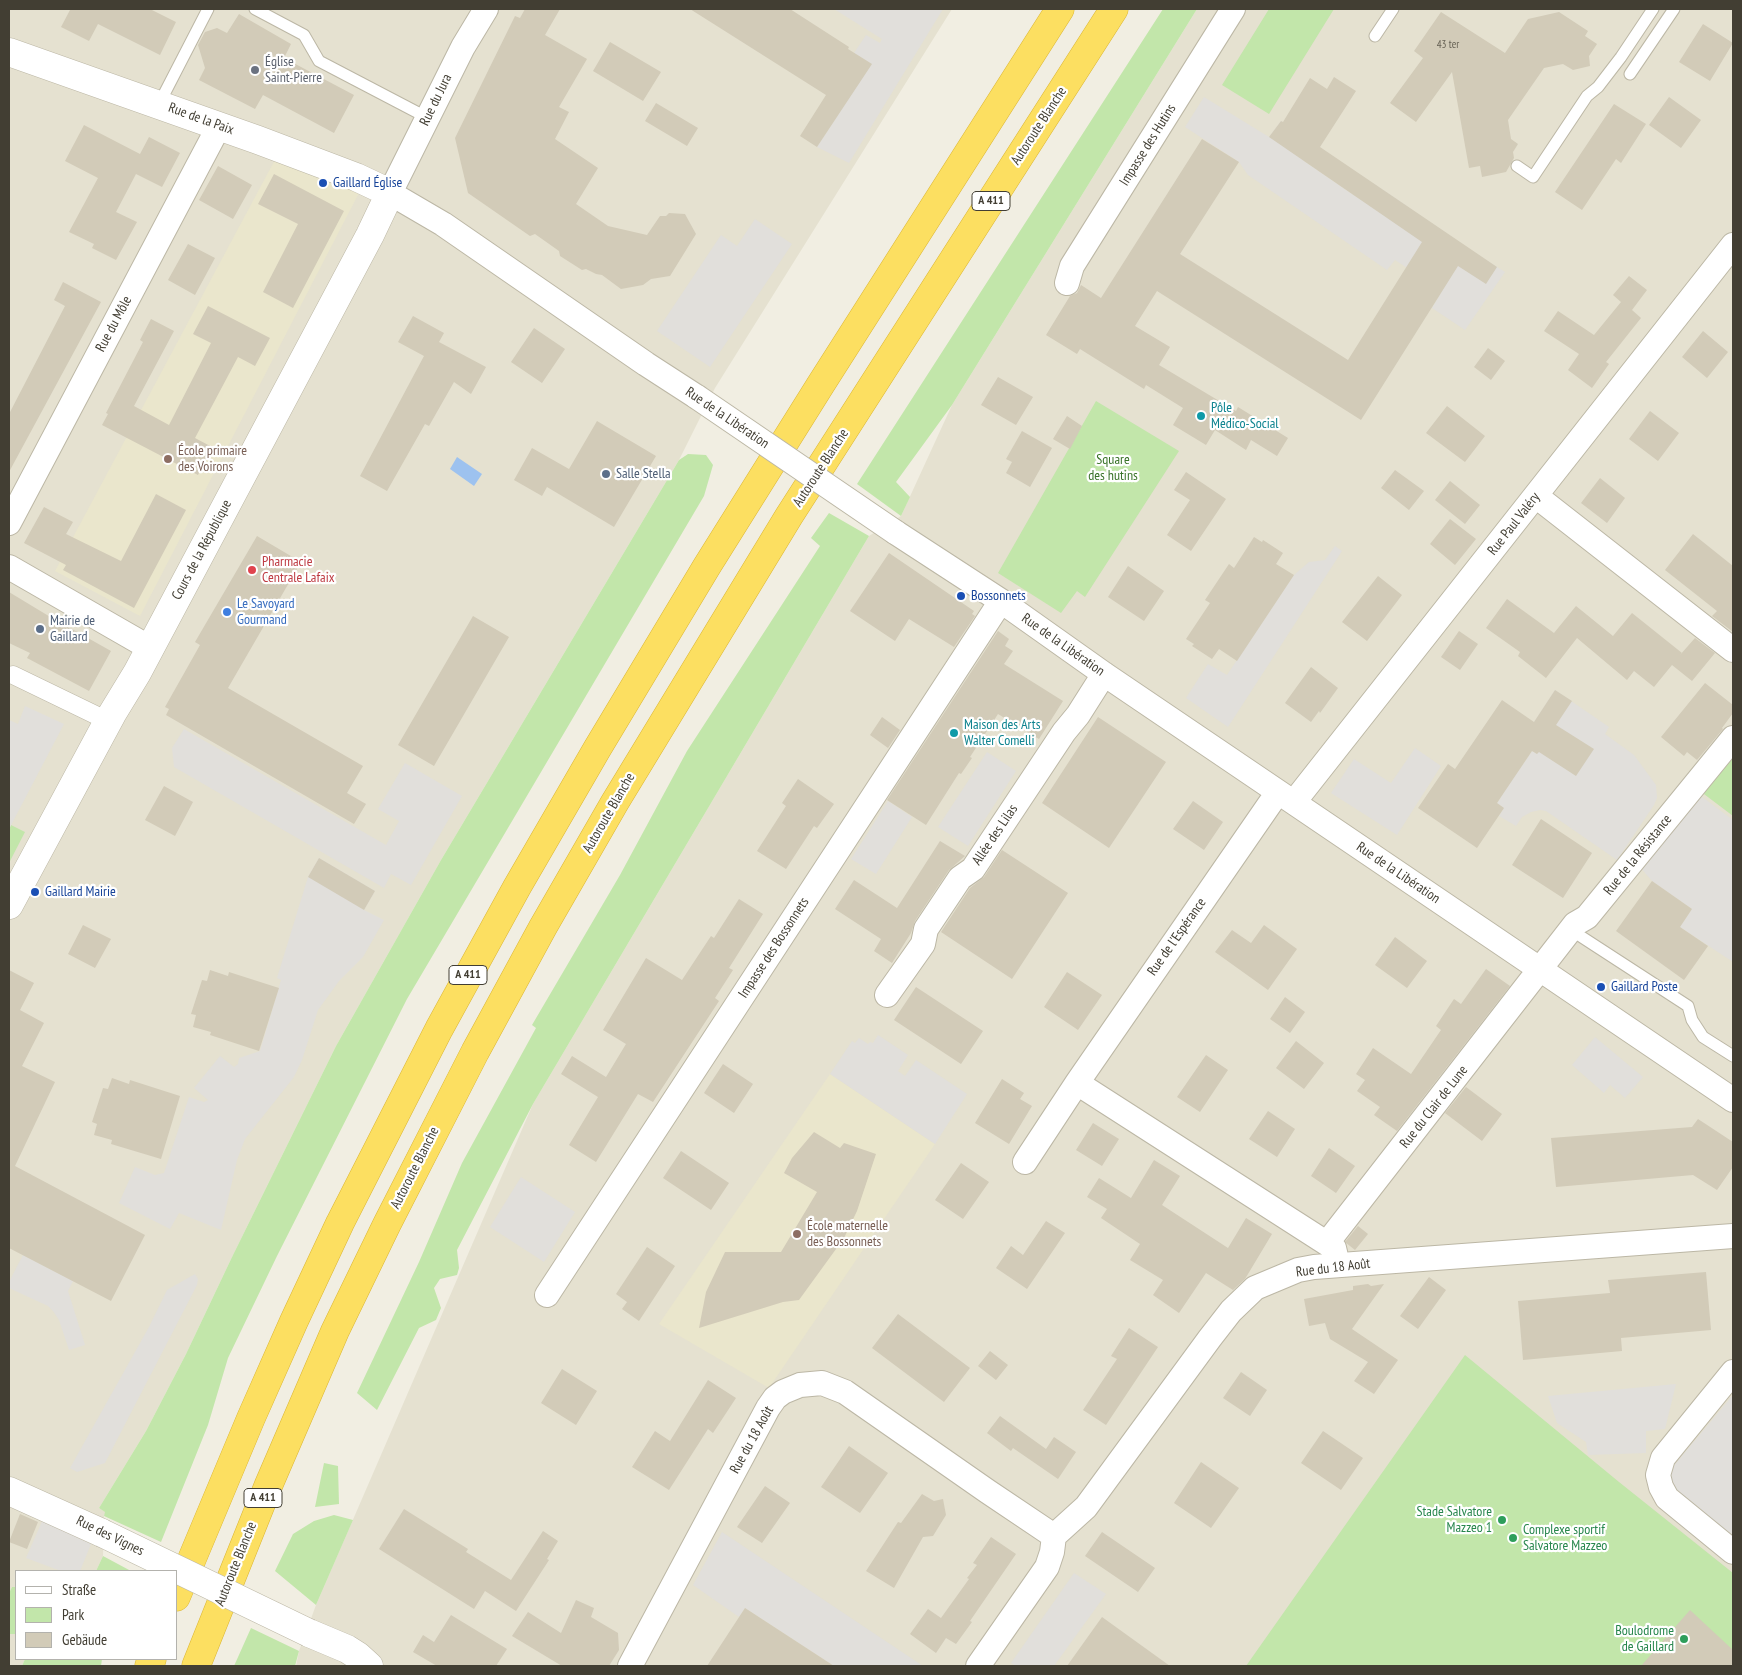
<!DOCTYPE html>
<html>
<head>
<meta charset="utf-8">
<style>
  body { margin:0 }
  #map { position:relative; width:1742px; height:1675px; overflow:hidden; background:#f1eee2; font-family:"PT Sans Narrow",sans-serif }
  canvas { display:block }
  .frame { position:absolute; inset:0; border:10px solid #423e33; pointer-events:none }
  .legend { position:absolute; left:15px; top:1570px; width:162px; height:90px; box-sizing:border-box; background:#fff; border:1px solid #b3b2ad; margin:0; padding:6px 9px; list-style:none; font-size:15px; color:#423e33 }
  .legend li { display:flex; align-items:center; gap:10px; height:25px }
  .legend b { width:25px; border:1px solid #b3b2ad }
</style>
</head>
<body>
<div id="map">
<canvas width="1742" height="1675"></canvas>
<div class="frame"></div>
<ul class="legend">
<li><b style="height:6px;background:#fff"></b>Straße</li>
<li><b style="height:14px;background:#c2e6aa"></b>Park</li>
<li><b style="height:14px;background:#d2cbb8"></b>Gebäude</li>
</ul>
</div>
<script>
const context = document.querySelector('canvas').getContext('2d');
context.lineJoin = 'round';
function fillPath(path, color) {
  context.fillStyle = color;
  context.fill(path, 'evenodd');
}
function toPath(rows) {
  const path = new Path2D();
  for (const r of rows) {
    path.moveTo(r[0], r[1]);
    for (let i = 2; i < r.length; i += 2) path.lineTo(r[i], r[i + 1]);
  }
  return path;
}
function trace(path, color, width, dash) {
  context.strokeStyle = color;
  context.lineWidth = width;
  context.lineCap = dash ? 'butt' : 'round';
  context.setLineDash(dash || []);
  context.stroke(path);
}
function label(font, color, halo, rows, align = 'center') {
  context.font = font + ' "PT Sans Narrow",sans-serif';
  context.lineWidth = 4.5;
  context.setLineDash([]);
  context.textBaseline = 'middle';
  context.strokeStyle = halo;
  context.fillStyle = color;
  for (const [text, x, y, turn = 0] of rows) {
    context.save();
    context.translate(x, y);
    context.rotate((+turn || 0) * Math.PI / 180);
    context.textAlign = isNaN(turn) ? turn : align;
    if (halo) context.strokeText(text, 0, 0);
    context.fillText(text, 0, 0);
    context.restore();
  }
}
const residential = toPath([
  [9,9,952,9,715,388,679,460,441,860,336,1046,232,1257,186,1354,146,1431,99,1508,106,1512,104,1516,103,1556,96,1571,16,1571,16,1587,12,1587,9,1593],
  [1197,9,1733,9,1733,1666,296,1666,299,1651,316,1605,533,1104,869,536,901,516,952,405],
  [9,1634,16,1634,16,1659,25,1659,22,1666,9,1666]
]);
const education = toPath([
  [277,156,360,191,140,616,55,571],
  [830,1074,935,1144,769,1388,659,1324]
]);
const green = toPath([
  [1163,9,1197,9,952,405,896,482,910,497,901,516,857,484],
  [1269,9,1334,9,1269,114,1222,85],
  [1096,401,1179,451,1085,597,1077,591,1061,613,998,573],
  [688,454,706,455,713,465,704,496,407,999,277,1256,228,1358,208,1425,161,1542,104,1516,105,1512,99,1508,146,1431,186,1354,232,1257,336,1046,441,860,679,460],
  [829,513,869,536,533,1104,457,1250,459,1268,457,1275,440,1279,434,1288,441,1308,436,1320,419,1328,377,1410,357,1393,419,1262,462,1163,536,1028,532,1025,620,875,687,751,820,546,811,538],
  [1733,752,1733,816,1700,791],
  [11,825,25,832,9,863,9,829],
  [1465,1355,1619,1482,1733,1573,1733,1666,1246,1666],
  [324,1463,338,1466,339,1504,315,1507],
  [334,1515,353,1520,316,1605,275,1571,293,1534,314,1521],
  [103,1556,131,1571,96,1571],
  [12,1587,16,1587,16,1634,9,1634,9,1593],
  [251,1628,299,1651,295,1666,234,1666],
  [25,1659,102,1659,101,1666,22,1666]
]);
const parking = toPath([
  [834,9,943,9,849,163,817,147,871,64,854,53,866,35,880,43,882,39],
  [1204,97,1269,137,1281,121,1316,144,1304,161,1349,192,1360,199,1371,182,1407,206,1395,223,1461,244,1505,272,1465,330,1432,308,1442,291,1395,260,1387,270,1248,175,1239,162,1185,127],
  [755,219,792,244,710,367,657,331,721,235,737,246],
  [1335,546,1342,551,1228,727,1186,698,1208,664,1227,675,1294,575,1309,562,1325,560],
  [1555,690,1609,727,1605,734,1634,755,1656,785,1657,798,1654,805,1617,860,1546,811,1540,810,1531,812,1522,817,1516,826,1499,816,1504,808,1497,803,1501,798,1497,795,1519,770,1532,751,1537,754,1531,727],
  [25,706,64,724,9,829,9,720,18,724],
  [184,729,386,845,399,821,378,809,405,763,462,796,411,885,391,874,384,888,174,767,172,748],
  [1415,748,1441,766,1397,835,1331,793,1354,759,1391,783],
  [987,752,1016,771,968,846,938,827],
  [1697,793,1733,820,1733,962,1680,927,1692,909,1652,881,1639,866],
  [888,801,912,817,876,874,851,859],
  [319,858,375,891,364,910,384,920,363,957,339,981,318,1010,302,1060,294,1077,245,1139,237,1160,221,1230,179,1213,170,1229,119,1203,135,1167,155,1175,164,1173,189,1097,204,1102,208,1100,194,1088,220,1056,234,1067,238,1064,239,1058,260,1051,281,980,277,978,308,877],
  [878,1035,908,1055,898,1071,905,1076,916,1060,967,1094,935,1144,830,1074,852,1041,855,1043,859,1038,868,1044,870,1042,873,1043],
  [1595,1037,1643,1077,1625,1098,1610,1085,1604,1093,1572,1065],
  [521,1177,575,1212,544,1262,490,1227],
  [23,1255,73,1281,68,1291,85,1345,69,1350,59,1320,53,1311,48,1306,9,1288,9,1282],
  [195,1274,198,1279,197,1285,105,1463,77,1472,70,1468,149,1327,167,1290],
  [1676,1384,1665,1429,1646,1431,1646,1453,1588,1455,1586,1442,1557,1423,1548,1396],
  [1733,1395,1733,1538,1675,1492,1670,1481,1671,1469],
  [43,1519,91,1544,80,1571,61,1571,26,1558],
  [722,1532,923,1666,834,1666,745,1608,739,1617,693,1585],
  [1074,1573,1106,1594,1054,1666,1016,1666,1011,1663]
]);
const water = toPath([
  [457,457,482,474,474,486,450,469]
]);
const building = toPath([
  [67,9,150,9,176,22,160,55,98,24,89,41,61,27,70,10],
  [525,9,560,9,545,35,587,59,559,107,569,112,555,139,598,168,576,204,608,226,647,235,660,216,666,216,669,213,685,214,696,234,670,276,651,279,643,285,621,289,602,275,596,274,586,269,582,270,560,256,559,251,535,234,530,236,468,193,455,138,515,16,520,18],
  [690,9,790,9,849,47,848,49,872,64,817,147,800,136,826,95],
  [1441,12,1505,53,1528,19,1559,12,1588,31,1585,36,1597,44,1589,56,1590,66,1573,70,1563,64,1544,68,1508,120,1511,139,1518,144,1513,152,1514,158,1506,172,1482,177,1480,166,1469,168,1452,72,1416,122,1390,103,1423,58,1414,51],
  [239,14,291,44,284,58,354,95,334,133,263,95,255,109,199,80,205,68,198,45,205,32,217,28,227,33],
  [1703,24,1733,43,1710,81,1679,62],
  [610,42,661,72,643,101,593,71],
  [1334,77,1356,91,1320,147,1497,267,1486,284,1458,266,1361,420,1157,291,1135,326,1170,347,1159,365,1236,411,1238,407,1288,438,1277,456,1251,440,1246,450,1215,430,1206,445,1173,425,1183,408,1146,385,1144,389,1080,349,1077,354,1046,335,1070,296,1077,293,1081,285,1101,298,1202,139,1239,162,1180,254,1348,360,1422,242,1269,137,1281,121,1283,122,1310,78,1327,89],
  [1669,97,1701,120,1681,148,1649,125],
  [656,103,698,128,687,146,645,121],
  [1614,104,1646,124,1621,163,1616,159,1582,210,1555,192],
  [84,125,140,154,149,137,180,153,162,187,136,174,116,212,137,222,116,260,92,248,94,244,69,232,98,178,65,161],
  [218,166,252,185,233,219,199,200],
  [274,174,344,211,293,308,263,292,298,224,258,204],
  [188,244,215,258,195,295,168,280],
  [1629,276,1647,290,1632,310,1641,318,1606,362,1609,364,1592,388,1568,370,1579,354,1544,331,1558,311,1594,335,1621,302,1613,295],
  [63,282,101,302,9,472,9,414,65,306,54,300],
  [208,306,270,338,255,366,238,357,195,438,212,447,198,475,102,425,108,414,106,413,143,342,140,340,151,319,174,331,134,406,169,425,211,343,193,334],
  [413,316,444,333,439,342,486,367,471,394,454,382,429,426,425,424,387,491,360,476,424,356,398,342],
  [534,328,565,349,542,383,511,362],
  [1703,331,1728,352,1707,378,1682,357],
  [1488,348,1505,361,1491,380,1474,367],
  [998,377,1033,397,1016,425,981,405],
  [1447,406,1485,436,1465,462,1426,433],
  [1650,411,1679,433,1658,461,1629,439],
  [1067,416,1082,426,1070,449,1053,439],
  [597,421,656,456,614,527,547,487,542,496,514,480,532,448,569,469],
  [1022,431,1052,448,1030,487,1006,473,1012,462,1006,459],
  [1395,470,1424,491,1409,510,1381,488],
  [1186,472,1226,499,1191,551,1167,535,1190,500,1174,490],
  [1600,478,1625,498,1607,523,1581,503],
  [1450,481,1480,505,1465,524,1435,500],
  [156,494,186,510,134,608,63,570,66,565,24,543,44,507,73,522,66,534,121,561],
  [1450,519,1476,539,1455,565,1430,544],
  [1693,534,1733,566,1733,632,1712,616,1717,611,1665,570],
  [257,536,301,562,228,688,363,766,347,793,366,804,354,824,166,715,169,709,165,707,200,645,195,642],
  [1254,537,1262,542,1263,540,1283,553,1276,564,1294,575,1237,661,1219,649,1212,659,1192,646,1194,644,1186,639,1210,603,1205,600,1229,564,1234,568],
  [889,553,974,611,972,614,975,616,954,647,909,619,895,641,850,611],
  [1128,566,1164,591,1144,621,1108,597],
  [1378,576,1402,595,1367,641,1342,622],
  [9,592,47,615,111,651,89,691,27,658,30,653,9,643],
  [1507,599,1554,633,1576,606,1613,636,1632,613,1682,653,1680,655,1695,638,1715,653,1692,681,1672,665,1654,687,1634,671,1627,680,1577,638,1546,678,1518,656,1520,652,1486,628],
  [473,616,509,637,434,766,398,745],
  [998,631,1009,639,1005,646,1013,651,1004,664,1063,701,1039,739,998,714,970,757,972,758,961,774,959,773,926,825,887,800],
  [1459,631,1478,644,1460,670,1441,657],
  [1311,667,1338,688,1320,713,1319,711,1311,722,1285,703],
  [1705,683,1733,705,1733,713,1722,728,1723,729,1697,760,1687,752,1684,756,1661,737],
  [1555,690,1572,701,1556,725,1594,749,1576,776,1539,752,1537,754,1532,751,1501,797,1497,803,1504,808,1477,848,1418,808,1448,764,1455,769,1502,700,1534,722],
  [882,717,900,730,888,748,870,735],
  [1098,717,1166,762,1109,848,1042,803],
  [798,779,834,804,817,828,814,826,786,869,757,851,786,806,782,803],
  [164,786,193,802,175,836,145,820],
  [1193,801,1223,822,1204,850,1173,829],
  [1541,819,1592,853,1563,898,1512,865],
  [940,841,965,856,949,870,915,921,911,933,892,963,874,951,881,939,835,909,854,880,897,908],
  [1002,850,1068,893,1012,979,941,932,970,888,984,877],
  [319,858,375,891,364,910,308,877],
  [1652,881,1692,909,1680,927,1708,946,1684,980,1616,931],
  [739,899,763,914,729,968,733,970,715,998,719,1001,653,1102,638,1094,596,1162,569,1145,598,1097,561,1074,572,1056,606,1077,626,1044,603,1030,646,958,682,980,711,936,714,938],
  [83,925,111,939,95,968,68,954],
  [1264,925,1297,949,1268,990,1215,952,1232,930,1251,943],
  [1395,937,1427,961,1407,988,1375,965],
  [1486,969,1510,986,1397,1131,1374,1115,1380,1107,1357,1091,1365,1080,1356,1074,1373,1048,1411,1074,1441,1030,1436,1026,1454,999,1461,1004],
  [9,970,34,983,20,1010,44,1023,22,1066,55,1082,15,1166,145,1235,111,1301,9,1248],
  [210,970,228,976,229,972,279,988,259,1051,210,1035,211,1032,193,1027,196,1015,191,1014,202,980,207,981],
  [1067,972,1102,995,1078,1030,1044,1007],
  [916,987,983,1031,961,1064,894,1020],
  [1285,997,1305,1012,1290,1033,1270,1019],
  [1296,1041,1324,1063,1304,1089,1276,1068],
  [1206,1055,1228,1070,1200,1112,1177,1097],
  [723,1064,753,1084,734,1113,704,1093],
  [112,1078,129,1084,130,1080,180,1096,161,1159,111,1144,112,1140,94,1135,97,1124,92,1122,103,1088,108,1089],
  [1002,1079,1024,1093,1020,1099,1032,1106,1009,1144,975,1123],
  [1466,1087,1502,1114,1482,1141,1445,1113],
  [1268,1111,1295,1129,1277,1157,1249,1139],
  [1698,1119,1733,1142,1733,1167,1717,1190,1693,1175,1556,1187,1551,1138,1692,1127],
  [1093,1123,1119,1139,1102,1166,1076,1150],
  [814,1132,840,1148,844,1143,876,1154,857,1211,844,1238,799,1300,783,1302,699,1328,706,1292,725,1252,781,1252,817,1192,784,1173,792,1158],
  [1329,1148,1355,1166,1336,1193,1311,1176],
  [681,1151,729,1183,711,1210,663,1178],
  [1154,1160,1180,1176,1162,1205,1228,1248,1246,1218,1272,1234,1245,1279,1233,1290,1206,1273,1179,1313,1153,1295,1163,1280,1130,1260,1140,1244,1101,1218,1107,1209,1087,1197,1099,1178,1131,1198],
  [961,1163,989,1182,963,1219,935,1200],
  [1046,1221,1065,1233,1027,1289,996,1268,1011,1246,1023,1255],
  [1358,1226,1368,1234,1355,1250,1345,1242],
  [647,1247,675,1266,639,1321,622,1309,627,1302,616,1294],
  [1706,1272,1711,1330,1621,1338,1622,1351,1523,1360,1518,1301,1610,1293,1608,1280],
  [1429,1277,1446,1290,1418,1329,1400,1316],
  [1368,1284,1371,1286,1384,1284,1352,1329,1398,1360,1374,1394,1354,1381,1368,1362,1330,1339,1325,1323,1309,1326,1304,1299,1353,1290,1353,1286],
  [898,1314,970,1368,944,1402,872,1348],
  [1129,1328,1158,1347,1106,1425,1083,1410,1117,1359,1111,1356],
  [990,1351,1008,1365,996,1380,978,1366],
  [562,1369,597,1391,576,1425,541,1403],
  [1241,1372,1267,1390,1250,1416,1223,1398],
  [708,1380,736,1398,713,1433,708,1429,669,1490,632,1467,655,1431,670,1441],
  [1000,1416,1046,1449,1054,1437,1076,1452,1058,1479,1013,1448,1011,1451,987,1433],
  [1323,1431,1363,1458,1341,1490,1301,1463],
  [849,1446,888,1473,860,1513,821,1487],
  [1201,1462,1239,1488,1211,1528,1174,1503],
  [765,1486,790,1503,762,1543,737,1527],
  [922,1494,934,1501,943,1499,946,1515,933,1536,923,1537,894,1588,866,1571,898,1522,901,1523],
  [404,1509,468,1549,466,1552,511,1580,543,1531,558,1541,547,1559,549,1560,516,1611,485,1591,474,1609,379,1549],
  [20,1514,38,1522,27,1549,9,1542],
  [1102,1532,1155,1568,1138,1592,1085,1556],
  [991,1537,1016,1554,970,1621,972,1622,956,1644,946,1638,936,1653,910,1634,928,1609,941,1618,969,1579,967,1578,977,1565,973,1563],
  [576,1600,594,1608,591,1617,618,1633,619,1650,609,1666,562,1666,512,1636,528,1612,561,1633],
  [745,1608,834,1666,707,1666],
  [1690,1610,1733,1650,1733,1666,1641,1666],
  [451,1615,507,1649,496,1666,437,1666,413,1652,423,1635,434,1642],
  [1102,1617,1170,1666,1067,1666]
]);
const service = toPath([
  [255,9,304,35,319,61,428,118],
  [1375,36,1393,9],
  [1630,74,1674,9],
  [159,104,208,9],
  [1517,166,1533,177,1587,96,1598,87,1621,57,1653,9],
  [1571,930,1688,1006,1692,1020,1703,1037,1733,1056]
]);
const pedestrian = toPath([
  [13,675,108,721]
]);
const minor = toPath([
  [486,9,463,47,390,193,443,224,646,364,697,397],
  [1067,283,1072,266,1233,9],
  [1536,496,1733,650],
  [9,523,219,126],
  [895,532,1001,601,1104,674,1733,1100],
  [9,567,150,648],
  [1278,792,1077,1083,1334,1248,1338,1265],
  [1294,802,1733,245],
  [887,995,923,944,926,929,960,878,973,869,1064,732,1078,715,1104,674],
  [1025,1162,1077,1083],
  [1327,1243,1575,924,1587,917,1733,738],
  [547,1295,1001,601],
  [1733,1372,1663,1458,1658,1475,1661,1487,1667,1498,1733,1552],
  [630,1666,768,1408,775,1398,783,1392,800,1385,822,1383,845,1392,987,1491,1054,1536],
  [978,1666,1047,1567,1052,1552,1054,1536,1086,1507,1210,1338,1231,1311,1255,1288,1298,1270,1314,1267,1733,1236]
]);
const tertiary = toPath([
  [9,52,258,140,356,177,390,193,370,235,137,673,112,714,9,905],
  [9,1491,102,1533],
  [309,1633,347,1649,358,1656,369,1666]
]);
const motorway = toPath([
  [176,1597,251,1418,294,1321,340,1223,439,1029,517,887,597,749,707,566,821,384,1060,9],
  [149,1666,152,1659],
  [196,1666,269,1484,335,1331,387,1224,475,1052,543,927,615,802,789,516,1114,9]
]);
const minorBridge = toPath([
  [697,397,895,532]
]);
const tertiaryBridge = toPath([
  [102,1533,309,1633]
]);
const markers = [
  [255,70,5,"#6b7280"],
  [323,183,5,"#1a4fb4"],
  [1201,416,5,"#0f9aa8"],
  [168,459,5,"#8d6e63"],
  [606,474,5,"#5c6f8a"],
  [252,570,5,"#e0444e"],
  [961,596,5,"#1a4fb4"],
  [227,612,5,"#3f7fe0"],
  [40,629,5,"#5c6f8a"],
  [954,733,5,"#0f9aa8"],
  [35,892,5,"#1a4fb4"],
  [1601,987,5,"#1a4fb4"],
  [797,1234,5,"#8d6e63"],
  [1502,1520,5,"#2e9e5b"],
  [1513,1538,5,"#2e9e5b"],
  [1684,1639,5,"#2e9e5b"]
];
const numberNames = [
  ["43 ter",1448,45]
];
const shields = [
  [991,201,38],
  [468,975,38],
  [263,1498,38]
];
const shieldNames = [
  ["A 411",991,201],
  ["A 411",468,975],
  ["A 411",263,1498]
];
const worshipNames = [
  ["Église",265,62],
  ["Saint-Pierre",265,78]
];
const streetNames = [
  ["Rue du Jura",436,100,-64],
  ["Rue de la Paix",201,119,20],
  ["Autoroute Blanche",1039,126,-57],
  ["Impasse des Hutins",1148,145,-58],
  ["Rue du Môle",114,324,-62],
  ["Rue de la Libération",727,418,34],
  ["Autoroute Blanche",821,468,-57],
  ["Rue Paul Valéry",1514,524,-52],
  ["Cours de la République",202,550,-62],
  ["Rue de la Libération",1063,645,35],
  ["Autoroute Blanche",609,813,-60],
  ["Allée des Lilas",995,835,-56],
  ["Rue de la Résistance",1638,855,-51],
  ["Rue de la Libération",1398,873,34],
  ["Rue de l'Espérance",1177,937,-55],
  ["Impasse des Bossonnets",774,948,-57],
  ["Rue du Clair de Lune",1434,1107,-52],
  ["Autoroute Blanche",415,1168,-63],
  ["Rue du 18 Août",1333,1268,-7],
  ["Rue du 18 Août",752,1440,-61],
  ["Rue des Vignes",110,1536,26],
  ["Autoroute Blanche",236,1564,-68]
];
const transitNames = [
  ["Gaillard Église",333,183],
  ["Bossonnets",971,596],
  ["Gaillard Mairie",45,892],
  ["Gaillard Poste",1611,987]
];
const cultureNames = [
  ["Pôle",1211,408],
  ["Médico-Social",1211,424],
  ["Maison des Arts",964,725],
  ["Walter Comelli",964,741]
];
const educationNames = [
  ["École primaire",178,451],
  ["des Voirons",178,467],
  ["École maternelle",807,1226],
  ["des Bossonnets",807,1242]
];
const parkNames = [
  ["Square",1113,460],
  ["des hutins",1113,476]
];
const serviceNames = [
  ["Salle Stella",616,474],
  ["Mairie de",50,621],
  ["Gaillard",50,637]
];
const healthNames = [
  ["Pharmacie",262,562],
  ["Centrale Lafaix",262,578]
];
const shopNames = [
  ["Le Savoyard",237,604],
  ["Gourmand",237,620]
];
const leisureNames = [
  ["Stade Salvatore",1492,1512],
  ["Mazzeo 1",1492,1528],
  ["Complexe sportif",1523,1530,"left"],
  ["Salvatore Mazzeo",1523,1546,"left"],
  ["Boulodrome",1674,1631],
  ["de Gaillard",1674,1647]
];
fillPath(residential, '#e5e1d0');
fillPath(education, '#eae6cc');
fillPath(green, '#c2e6aa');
fillPath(parking, '#e1dfdb');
fillPath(water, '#9dc2ef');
fillPath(building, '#d2cbb8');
trace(service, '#bcb7a5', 13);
trace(pedestrian, '#bcb7a5', 19);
trace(minor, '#bcb7a5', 26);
trace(tertiary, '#bcb7a5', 29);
trace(motorway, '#dbb532', 29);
trace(service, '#fff', 11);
trace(pedestrian, '#fff', 18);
trace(minor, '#fff', 24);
trace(tertiary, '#fff', 28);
trace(motorway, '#fcdf61', 28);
trace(minorBridge, '#bcb7a5', 26, []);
trace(tertiaryBridge, '#bcb7a5', 29, []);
trace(minorBridge, '#fff', 24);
trace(tertiaryBridge, '#fff', 28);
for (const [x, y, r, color] of markers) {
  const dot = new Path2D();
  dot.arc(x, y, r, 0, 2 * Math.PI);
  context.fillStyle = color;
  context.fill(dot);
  trace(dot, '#fff', 2);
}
label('11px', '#666154', null, numberNames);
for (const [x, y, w] of shields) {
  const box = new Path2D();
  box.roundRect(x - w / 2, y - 9.5, w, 19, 4);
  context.fillStyle = '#fff';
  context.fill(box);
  trace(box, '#423e33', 1);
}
label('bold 12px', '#423e33', null, shieldNames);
label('14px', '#5b616d', '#fff', worshipNames, 'left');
label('14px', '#423e33', '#fff', streetNames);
label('14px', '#164399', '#fff', transitNames, 'left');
label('14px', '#0d838f', '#fff', cultureNames, 'left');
label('14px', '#785e54', '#fff', educationNames, 'left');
label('14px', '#397228', '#fff', parkNames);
label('14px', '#4e5e75', '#fff', serviceNames, 'left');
label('14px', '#be3a42', '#fff', healthNames, 'left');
label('14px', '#366cbe', '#fff', shopNames, 'left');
label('14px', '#27864d', '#fff', leisureNames, 'right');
</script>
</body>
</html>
